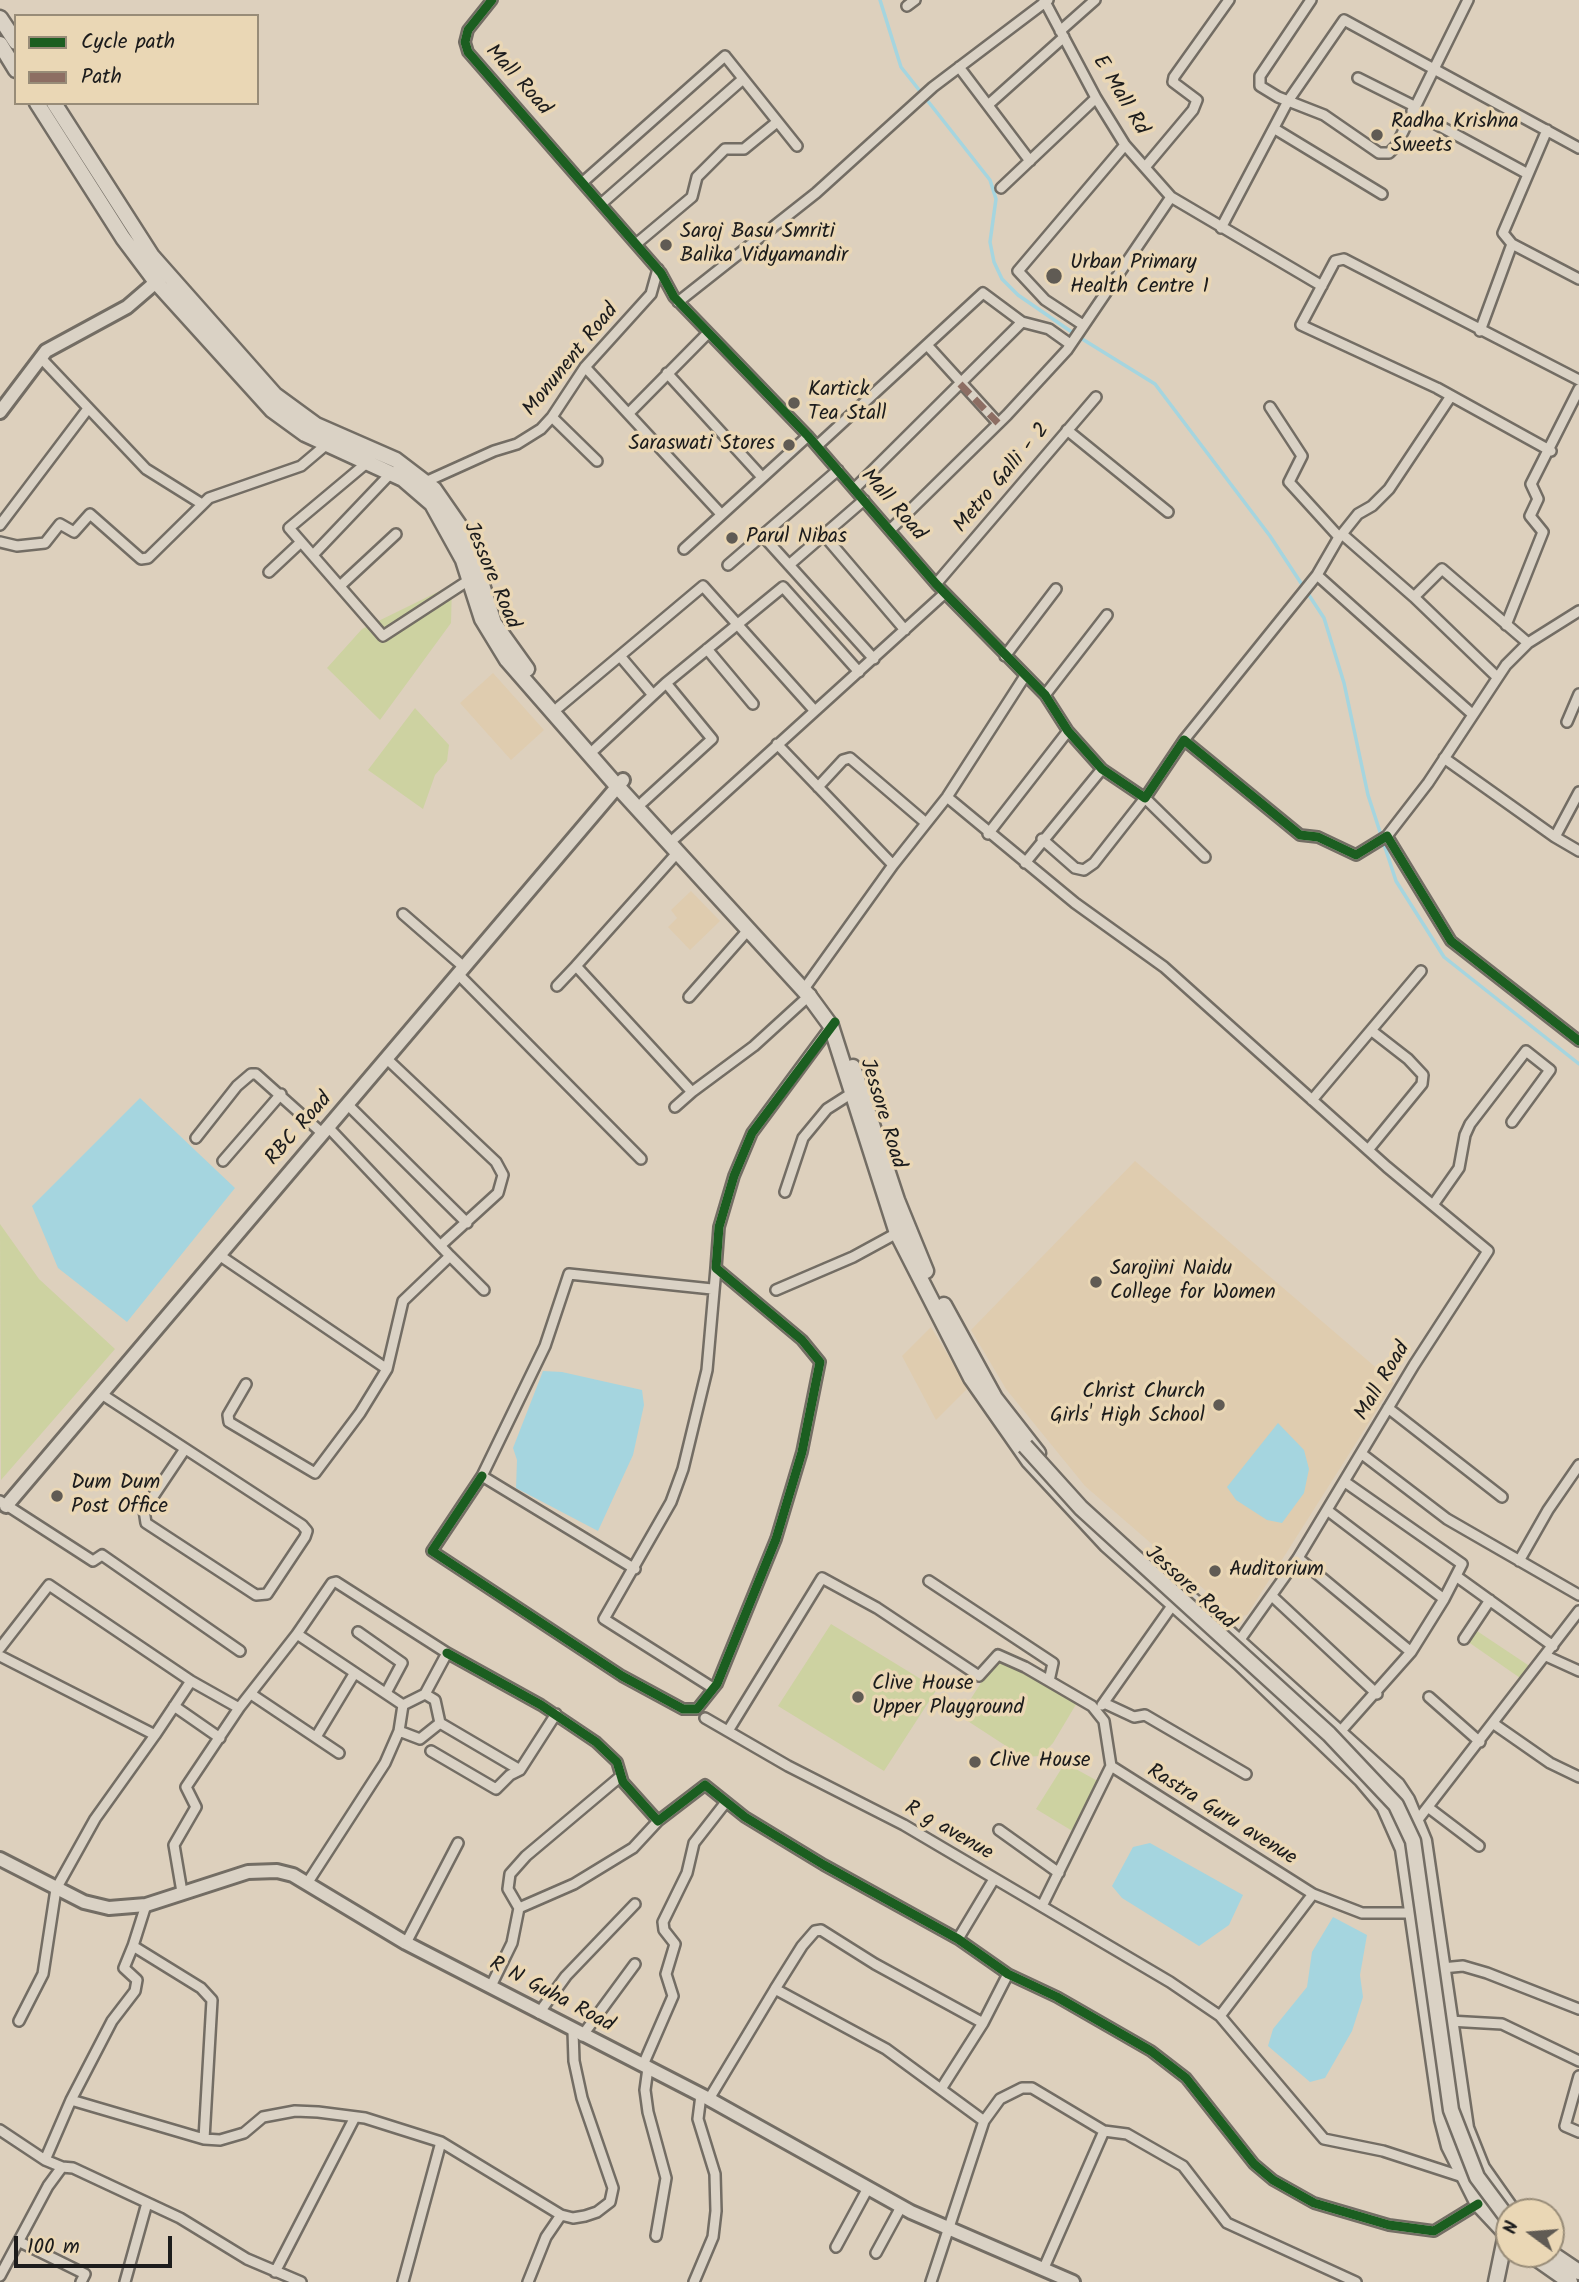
<!DOCTYPE html>
<html>
<head>
<meta charset="utf-8">
<style>
  body { margin:0 }
  #map { position:relative; width:1579px; height:2282px; overflow:hidden; background:#ddd0bd; font-family:Kalam,sans-serif }
  canvas { display:block }
  .legend { position:absolute; left:14px; top:14px; width:245px; height:91px; box-sizing:border-box; background:#ead7b5; border:2px solid #988c78; margin:0; padding:9px 12px; list-style:none; font-size:21px; color:#1c1c1c }
  .legend li { display:flex; align-items:center; gap:14px; height:35px }
  .legend b { width:35px; border:2px solid #988c78 }
  .north { position:absolute; left:1495px; top:2198px; width:70px; height:70px; box-sizing:border-box; background:#ead7b5; border:2px solid #988c78; border-radius:50%; rotate:286deg; font-size:19px; font-weight:700; line-height:28px; text-align:center; color:#1c1c1c }
  .north::after { content:''; display:block; margin:auto; width:24px; height:32px; background:#605b54; clip-path:polygon(50% 0,100% 100%,50% 72%,0 100%) }
  .scale { position:absolute; left:14px; top:2236px; width:158px; height:32px; box-sizing:border-box; border:4px solid #1c1c1c; border-top:0; padding-left:9px; font-size:21px; line-height:24px; white-space:nowrap; color:#1c1c1c; -webkit-text-stroke:5px #ead7b5; paint-order:stroke }
</style>
</head>
<body>
<div id="map">
<canvas width="1579" height="2282"></canvas>
<ul class="legend">
<li><b style="height:9px;background:#1b5e20"></b>Cycle path</li>
<li><b style="height:9px;background:#8d6e63"></b>Path</li>
</ul>
<div class="north">N</div>
<div class="scale">100 m</div>
</div>
<script>
const context = document.querySelector('canvas').getContext('2d');
context.lineJoin = 'round';
function fillPath(path, color) {
  context.fillStyle = color;
  context.fill(path, 'evenodd');
}
function toPath(rows) {
  const path = new Path2D();
  for (const r of rows) {
    path.moveTo(r[0], r[1]);
    for (let i = 2; i < r.length; i += 2) path.lineTo(r[i], r[i + 1]);
  }
  return path;
}
function trace(path, color, width, dash) {
  context.strokeStyle = color;
  context.lineWidth = width;
  context.lineCap = dash ? 'butt' : 'round';
  context.setLineDash(dash || []);
  context.stroke(path);
}
function label(font, color, halo, rows, align = 'center') {
  context.font = font + ' Kalam,sans-serif';
  context.lineWidth = 7;
  context.setLineDash([]);
  context.textBaseline = 'middle';
  context.strokeStyle = halo;
  context.fillStyle = color;
  for (const [text, x, y, turn = 0] of rows) {
    context.save();
    context.translate(x, y);
    context.rotate((+turn || 0) * Math.PI / 180);
    context.textAlign = isNaN(turn) ? turn : align;
    if (halo) context.strokeText(text, 0, 0);
    context.fillText(text, 0, 0);
    context.restore();
  }
}
const built = toPath([
  [493,673,544,730,511,760,460,703],
  [691,891,720,921,690,950,668,927,677,918,671,910],
  [1135,1161,1394,1383,1247,1615,1236,1617,1085,1486,1006,1389,971,1330],
  [931,1327,968,1388,936,1420,902,1356]
]);
const green = toPath([
  [452,585,451,623,380,720,327,668,362,629],
  [415,708,449,745,447,761,435,775,423,809,368,770],
  [0,1224,39,1279,115,1349,1,1480],
  [831,1624,937,1689,884,1771,778,1706],
  [1471,1627,1531,1667,1523,1680,1464,1639],
  [996,1659,1078,1701,1053,1743,1041,1756,1023,1757,960,1716],
  [1065,1763,1103,1784,1079,1835,1036,1809]
]);
const water = toPath([
  [140,1098,235,1188,127,1322,58,1268,32,1206],
  [543,1371,562,1372,642,1390,644,1405,633,1455,598,1531,516,1488,517,1460,513,1448],
  [1278,1423,1304,1450,1309,1469,1304,1493,1282,1523,1267,1520,1236,1500,1227,1487],
  [1150,1843,1243,1895,1229,1925,1199,1946,1122,1898,1112,1886,1133,1847],
  [1333,1917,1367,1935,1360,1975,1363,1997,1352,2031,1325,2078,1310,2082,1268,2046,1273,2029,1307,1987,1312,1952]
]);
const stream = toPath([
  [880,0,901,67,990,180,996,199,990,242,994,262,1002,279,1018,295,1079,337,1155,384,1270,536,1324,618,1344,683,1368,795,1396,881,1444,957,1579,1064]
]);
const street = toPath([
  [492,0,468,30,465,42,468,52,661,273,674,297,808,436,936,584,1045,695,1068,731,1102,769,1145,798,1184,740,1300,835,1318,837,1356,855,1387,836,1451,941,1579,1041],
  [1044,0,1096,98,1125,145,1171,197,1322,286],
  [1311,0,1260,76,1260,86,1278,97,1324,115,1379,153,1389,153,1396,146,1468,0],
  [907,6,915,0],
  [1060,31,1095,0],
  [959,67,1030,161],
  [1358,78,1414,106],
  [988,105,1064,37],
  [1412,111,1528,174],
  [1275,129,1382,194],
  [1547,130,1503,233,1512,244,1579,279],
  [1146,166,1193,110,1197,100,1173,82,1174,77,1229,0],
  [583,182,725,56,797,146],
  [1001,188,1096,98],
  [601,204,743,79],
  [1221,228,1288,101,1344,20,1579,148],
  [636,244,692,197,697,177,725,149,744,149,777,122],
  [678,302,816,193,933,87,1048,0],
  [1022,322,1049,329,1070,344],
  [1083,325,1045,300,1018,271,1125,145],
  [1480,331,1512,244],
  [927,345,998,423],
  [40,357,146,469,202,504],
  [585,367,721,514],
  [667,373,761,476],
  [1270,407,1302,456,1289,482,1339,537,1317,575],
  [629,413,708,333],
  [552,417,597,461],
  [1067,430,1168,512],
  [817,446,983,293,1022,322,854,489],
  [1551,451,1437,388,1301,325,1335,261,1344,259,1579,380],
  [369,461,289,528,383,636,469,580],
  [423,483,494,451,517,444,541,429,552,417,585,367,651,294,658,269],
  [0,525,87,410],
  [890,530,1007,415,1067,350,1171,197],
  [1342,534,1358,514,1372,506,1389,489,1451,396],
  [762,535,874,659],
  [824,535,905,630],
  [1339,537,1342,534,1414,597,1442,569,1528,643],
  [0,542,17,546,45,543,60,524,74,532,90,514,141,559,148,558,209,498,301,466,327,444],
  [684,549,808,436],
  [313,555,392,472],
  [728,565,838,470],
  [789,565,864,500],
  [269,572,301,542],
  [936,584,1096,397],
  [340,586,396,534],
  [1414,597,1497,677],
  [1506,625,1543,532,1530,516,1538,499,1531,484,1579,389],
  [707,649,753,704],
  [620,656,653,695],
  [1005,656,1056,589],
  [1045,695,1107,615],
  [559,707,703,586,814,710],
  [1567,722,1579,694],
  [1184,740,1317,575,1471,713],
  [777,744,893,865],
  [595,749,666,683,783,587,859,672],
  [1444,758,1555,837,1579,792],
  [818,787,843,760,850,758,926,823],
  [947,797,1075,903,1164,967,1387,1167,1488,1251,1414,1365,1298,1558,1239,1641],
  [643,802,712,739,666,683],
  [988,834,1068,731],
  [1387,836,1428,783,1506,665,1528,643,1579,611],
  [1555,837,1579,851],
  [675,838,945,593],
  [1042,839,1075,868,1084,870,1094,863,1145,798,1205,857],
  [678,852,576,966,692,1092,754,1046,811,994],
  [1025,863,1102,769],
  [403,914,465,968],
  [459,975,641,1159],
  [557,986,576,966],
  [804,989,893,865,947,797,1025,676],
  [689,997,749,929],
  [387,1059,496,1162,503,1175,498,1193,441,1245],
  [1312,1100,1421,971],
  [347,1104,467,1223],
  [675,1107,692,1092],
  [196,1138,237,1086,251,1074,256,1074,322,1133],
  [1368,1150,1422,1084,1423,1075,1408,1059,1372,1031],
  [223,1161,281,1094],
  [785,1192,803,1138,827,1109,852,1093],
  [1433,1205,1459,1168,1465,1135,1470,1124,1526,1051,1550,1070,1512,1122],
  [219,1255,387,1369],
  [450,1256,484,1290],
  [776,1290,853,1257,897,1233],
  [246,1384,228,1415,229,1422,315,1473,360,1413,387,1369,403,1301,450,1256,328,1127],
  [103,1395,302,1525,307,1531,305,1537,267,1594,256,1595,146,1523,144,1510,185,1449],
  [1388,1408,1502,1497],
  [1362,1454,1447,1519,1579,1595],
  [482,1476,432,1551,622,1676,683,1709,697,1709,717,1684,776,1539,802,1452,820,1362,802,1340,716,1268,719,1227,734,1176,752,1133,832,1025],
  [1345,1482,1462,1564,1444,1599],
  [0,1501,93,1561,102,1555,240,1651],
  [1327,1510,1444,1599,1411,1652,1339,1733],
  [1298,1558,1411,1652],
  [1519,1561,1548,1510,1579,1465],
  [635,1569,482,1476,545,1346,569,1274,712,1289],
  [1456,1576,1553,1646],
  [929,1581,1053,1663,1049,1681],
  [1272,1596,1377,1694],
  [358,1632,402,1663,386,1693],
  [297,1634,332,1583,336,1582,447,1653,425,1694],
  [1464,1639,1490,1600],
  [0,1648,49,1585,191,1681,239,1708,186,1787,196,1807,174,1845,182,1892],
  [447,1653,541,1705,596,1742,617,1762,623,1782,658,1821,705,1785,745,1817,824,1865,958,1939,1008,1974,1057,1997,1151,2051,1186,2078,1254,2164,1273,2180,1314,2203,1389,2225,1434,2231,1478,2204],
  [0,1656,155,1735,191,1681],
  [1546,1656,1579,1671],
  [713,1688,604,1619,671,1502,683,1469,707,1370,716,1268],
  [251,1694,339,1753],
  [1429,1697,1480,1742],
  [1104,1703,1134,1717,1145,1715,1246,1774],
  [403,1705,425,1694,435,1700,440,1723,520,1770],
  [1102,1705,1174,1603],
  [174,1706,220,1738],
  [239,1708,297,1634,403,1705],
  [705,1718,788,1766,904,1825,1170,1982,1220,2016,1324,2139,1383,2151,1463,2177,1467,2176],
  [1494,1724,1550,1763,1579,1777],
  [399,1731,420,1739,440,1723],
  [728,1731,822,1578,877,1608,979,1676,998,1655,1025,1667,1092,1706,1104,1721,1111,1766,1042,1906],
  [316,1737,354,1674],
  [431,1751,496,1789,510,1775,520,1770,556,1714],
  [1111,1766,1313,1894,1362,1913,1412,1913],
  [1429,1808,1479,1846],
  [1413,1826,1579,1611],
  [999,1830,1059,1873],
  [308,1882,385,1763,399,1731,403,1705],
  [146,1905,133,1946,201,1988,212,2000,204,2139],
  [519,1908,508,1889,510,1874,526,1856,621,1776],
  [958,1939,994,1879],
  [406,1943,458,1843],
  [1442,1968,1463,1966,1487,1973,1579,2009],
  [491,1986,512,1943,519,1908,574,1884,633,1848,658,1821],
  [775,1989,802,1946,815,1931,821,1930,875,1964,983,2023],
  [539,2013,566,1976,635,1904],
  [1220,2016,1313,1894],
  [19,2021,43,1974,56,1889,95,1819,155,1735],
  [1449,2021,1502,2024,1579,2061],
  [582,2036,635,1964],
  [643,2065,673,1996,666,1974,675,1944,664,1930,663,1922,687,1873,694,1843,726,1802],
  [648,2068,645,2090,648,2112,666,2178,656,2236],
  [1579,2076,1565,2126,1579,2132],
  [941,2089,983,2023,1008,1974],
  [709,2099,775,1989,886,2049,984,2121],
  [71,2100,112,2021,135,1991,137,1980,124,1968,133,1946],
  [0,2130,45,2160,62,2167],
  [45,2160,71,2100,204,2139,220,2140,244,2133,263,2117,295,2111,318,2112,365,2118,441,2142,561,2215,573,2218,585,2216,597,2212,610,2202,613,2188,582,2098,574,2061,573,2031],
  [20,2242,85,2274,81,2282],
  [836,2247,868,2188],
  [876,2253,901,2207],
  [1043,2270,1104,2131],
  [275,2272,355,2117],
  [0,2276,48,2186,62,2167,73,2168,180,2218,247,2259,301,2282],
  [125,2282,147,2203],
  [403,2282,441,2142],
  [528,2282,546,2237,561,2215],
  [694,2282,713,2237,716,2211,715,2174,698,2119,701,2095],
  [931,2282,984,2121,1000,2099,1022,2088,1032,2088,1104,2131,1127,2134,1183,2166,1227,2223,1356,2282]
]);
const secondary = toPath([
  [0,412,46,351,127,307,163,276],
  [6,1506,623,780],
  [0,1859,84,1902,109,1908,146,1905,248,1872,277,1871,293,1875,406,1943,709,2099,911,2212,1073,2282]
]);
const primary = toPath([
  [0,18,16,42],
  [0,44,16,70],
  [37,103,123,238,156,282,272,410,305,434,403,479,432,504,463,560,482,619,507,660,617,786,809,996,831,1026,897,1233,971,1378,1029,1461,1107,1545,1240,1663,1362,1780,1384,1806,1403,1849,1442,2119,1449,2146,1478,2204,1509,2237],
  [54,103,152,256,275,395,316,425,396,460,434,489,459,525,470,546,494,623,527,669],
  [853,1067,897,1200,926,1271],
  [944,1305,995,1398,1038,1453],
  [1171,1581,1397,1785,1407,1800,1424,1841,1466,2128,1482,2168,1513,2212],
  [1551,2253,1579,2272],
  [1530,2254,1570,2282],
  [1496,2282,1507,2229]
]);
const primaryBridge = toPath([
  [1025,1446,1081,1508,1329,1734,1396,1805,1413,1841,1451,2110,1477,2177,1509,2220]
]);
const quiet = toPath([
  [960,384,998,423]
]);
const cycleway = toPath([
  [492,0,468,30,465,42,468,52,661,273,674,297,808,436,936,584,1045,695,1068,731,1102,769,1145,798,1184,740,1300,835,1318,837,1356,855,1387,836,1451,941,1579,1041],
  [482,1476,432,1551,622,1676,683,1709,697,1709,717,1684,776,1539,802,1452,820,1362,802,1340,716,1268,719,1227,734,1176,752,1133,835,1022],
  [447,1653,541,1705,596,1742,617,1762,623,1782,658,1821,705,1785,745,1817,824,1865,958,1939,1008,1974,1057,1997,1151,2051,1186,2078,1254,2164,1273,2180,1314,2203,1389,2225,1434,2231,1478,2204]
]);
const markers = [
  [1377,135,7,"#605b54"],
  [666,245,7,"#605b54"],
  [1054,276,9,"#605b54"],
  [794,403,7,"#605b54"],
  [789,445,7,"#605b54"],
  [732,538,7,"#605b54"],
  [1096,1282,7,"#605b54"],
  [1219,1405,7,"#605b54"],
  [57,1496,7,"#605b54"],
  [1215,1571,7,"#605b54"],
  [858,1697,7,"#605b54"],
  [975,1762,7,"#605b54"]
];
const streetNames = [
  ["Mall Road",517,81,48],
  ["E Mall Rd",1119,96,59],
  ["Monunent Road",572,361,-51],
  ["Metro Galli - 2",1003,479,-50],
  ["Mall Road",892,506,49],
  ["Jessore Road",490,576,67],
  ["Jessore Road",881,1114,73],
  ["RBC Road",300,1130,-49],
  ["Mall Road",1384,1382,-59],
  ["Jessore Road",1189,1589,42],
  ["Rastra Guru avenue",1221,1816,32],
  ["R g avenue",948,1832,30],
  ["R N Guha Road",551,1996,28]
];
const poiNames = [
  ["Radha Krishna",1391,123],
  ["Sweets",1391,147],
  ["Saroj Basu Smriti",680,233],
  ["Balika Vidyamandir",680,257],
  ["Urban Primary",1070,264],
  ["Health Centre 1",1070,288],
  ["Kartick",808,391],
  ["Tea Stall",808,415],
  ["Saraswati Stores",775,445,"right"],
  ["Parul Nibas",746,538],
  ["Sarojini Naidu",1110,1270],
  ["College for Women",1110,1294],
  ["Christ Church",1205,1393,"right"],
  ["Girls' High School",1205,1417,"right"],
  ["Dum Dum",71,1484],
  ["Post Office",71,1508],
  ["Auditorium",1229,1571],
  ["Clive House",872,1685],
  ["Upper Playground",872,1709],
  ["Clive House",989,1762]
];
fillPath(built, '#dfccaf');
fillPath(green, '#cdd2a1');
fillPath(water, '#a5d5df');
trace(stream, '#a5d5df', 3.5);
trace(street, '#736d64', 14);
trace(secondary, '#736d64', 18);
trace(primary, '#736d64', 19);
trace(street, '#dad2c5', 9);
trace(secondary, '#dad2c5', 12);
trace(primary, '#dad2c5', 14);
trace(primaryBridge, '#736d64', 19, []);
trace(primaryBridge, '#dad2c5', 14);
trace(quiet, '#8d6e63', 7, [14, 7]);
trace(cycleway, '#1b5e20', 9);
for (const [x, y, r, color] of markers) {
  const dot = new Path2D();
  dot.arc(x, y, r, 0, 2 * Math.PI);
  context.fillStyle = color;
  context.fill(dot);
  trace(dot, '#ead7b5', 2.5);
}
label('21px', '#1c1c1c', '#ead7b5', streetNames);
label('21px', '#1c1c1c', '#ead7b5', poiNames, 'left');
</script>
</body>
</html>
